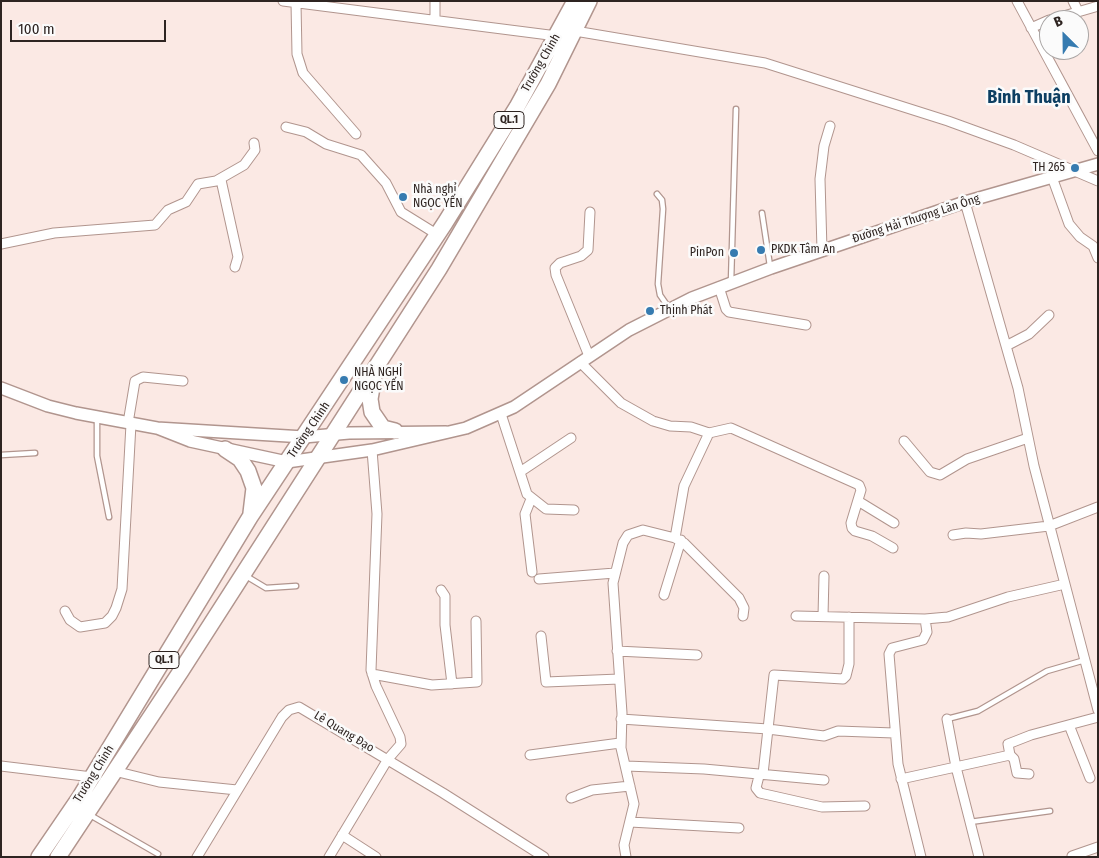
<!DOCTYPE html>
<html>
<head>
<meta charset="utf-8">
<style>
  body { margin:0 }
  #map { position:relative; width:1099px; height:858px; overflow:hidden; background:#fbe9e4; font-family:"Fira Sans Condensed",sans-serif }
  canvas { display:block }
  .frame { position:absolute; inset:0; border:2px solid #2e2421; pointer-events:none }
  .north { position:absolute; left:1039px; top:10px; width:50px; height:50px; box-sizing:border-box; background:#fbfbfb; border:1px solid #a9a5a4; border-radius:50%; rotate:337deg; font-size:14px; font-weight:700; line-height:20px; text-align:center; color:#2e2421 }
  .north::after { content:''; display:block; margin:auto; width:18px; height:22px; background:#367bb0; clip-path:polygon(50% 0,100% 100%,50% 72%,0 100%) }
  .scale { position:absolute; left:10px; top:20px; width:156px; height:22px; box-sizing:border-box; border:2px solid #2e2421; border-top:0; padding-left:6px; font-size:15px; line-height:18px; white-space:nowrap; color:#2e2421; -webkit-text-stroke:4px #fbfbfb; paint-order:stroke }
</style>
</head>
<body>
<div id="map">
<canvas width="1099" height="858"></canvas>
<div class="frame"></div>
<div class="north">B</div>
<div class="scale">100 m</div>
</div>
<script>
const context = document.querySelector('canvas').getContext('2d');
context.lineJoin = 'round';
function toPath(rows) {
  const path = new Path2D();
  for (const r of rows) {
    path.moveTo(r[0], r[1]);
    for (let i = 2; i < r.length; i += 2) path.lineTo(r[i], r[i + 1]);
  }
  return path;
}
function trace(path, color, width, dash) {
  context.strokeStyle = color;
  context.lineWidth = width;
  context.lineCap = dash ? 'butt' : 'round';
  context.setLineDash(dash || []);
  context.stroke(path);
}
function label(font, color, halo, rows, align = 'center') {
  context.font = font + ' "Fira Sans Condensed",sans-serif';
  context.lineWidth = 5;
  context.setLineDash([]);
  context.textBaseline = 'middle';
  context.strokeStyle = halo;
  context.fillStyle = color;
  for (const [text, x, y, turn = 0] of rows) {
    context.save();
    context.translate(x, y);
    context.rotate((+turn || 0) * Math.PI / 180);
    context.textAlign = isNaN(turn) ? turn : align;
    if (halo) context.strokeText(text, 0, 0);
    context.fillText(text, 0, 0);
    context.restore();
  }
}
const service = toPath([
  [657,194,662,200,663,209,658,284,660,295,669,308],
  [762,213,770,266],
  [731,282,736,109],
  [97,419,97,456,109,517],
  [1,455,35,453],
  [246,576,266,588,296,586],
  [947,719,978,711,1047,671,1085,660],
  [90,815,158,854],
  [970,822,1050,811]
]);
const minor = toPath([
  [283,1,557,36],
  [1017,1,1098,151],
  [1073,1,1078,11],
  [296,3,297,54,303,73,356,134],
  [435,20,435,1],
  [1050,20,1098,6],
  [1031,28,1049,20],
  [575,31,765,63,948,121,1014,145,1098,181],
  [286,127,306,132,326,144,361,155,386,183,401,212,438,235],
  [1052,177,1069,224,1080,237,1093,246,1098,258],
  [221,180,238,257,235,267],
  [965,202,1018,388,1034,466,1098,710],
  [1,244,54,233,155,225,168,210,186,202,198,184,216,181,244,165,255,150,254,143],
  [822,250,820,179,824,146,830,126],
  [719,287,726,309,729,312,806,325],
  [1006,346,1029,334,1049,315],
  [589,356,556,275,555,268,560,263,581,256,588,250,590,212],
  [580,362,621,403,653,421,670,426,691,427,709,433,731,428,859,485,861,490,851,523,852,528,855,531,872,536,893,548],
  [501,414,527,494,546,509,574,510],
  [128,423,135,381,143,377,183,381],
  [904,441,930,472,940,475,967,459,1028,438],
  [520,472,571,438],
  [531,499,525,514,532,572],
  [858,501,894,523],
  [953,535,966,533,981,534,1049,526,1098,507],
  [675,538,684,543,739,598,744,608,743,616],
  [539,579,615,573],
  [441,590,445,596,445,625,452,684],
  [664,595,681,540],
  [65,611,70,620,80,627,105,623,112,616,116,608,122,589,131,424],
  [796,616,925,619,927,632,923,640,892,648,889,654,898,764,921,857],
  [823,616,824,576],
  [925,619,948,617,1008,597,1065,584],
  [541,636,546,682,619,679],
  [617,651,697,655],
  [372,674,432,685,477,682,476,621],
  [621,719,768,729,824,736,838,731,894,733],
  [947,719,956,767,979,857],
  [1069,725,1090,778],
  [530,755,620,743],
  [1010,755,1014,759,1017,773,1029,774],
  [1,766,92,777],
  [626,766,704,769,824,780],
  [114,771,159,782,237,790],
  [763,774,774,675,843,679,846,676,849,664,849,617],
  [759,776,756,788,760,793,822,807,865,806],
  [901,779,1010,755,1008,744,1031,735,1098,717],
  [571,798,592,790,630,786],
  [630,822,739,828],
  [342,835,376,857],
  [1072,856,1098,847],
  [197,857,282,717,289,710,299,707,443,793,544,857],
  [329,857,388,759,401,744,400,737,376,686,371,670,377,514,372,450],
  [626,857,624,845,634,804,621,748,622,713,613,583,623,543,628,535,643,530,675,538,684,486,709,433]
]);
const tertiary = toPath([
  [1,388,48,406,76,413,157,428],
  [446,432,349,433,304,437,157,428,190,441,287,462,372,450,466,428,514,407,629,330,692,298,771,268,965,202,1098,164]
]);
const trunk = toPath([
  [374,376,370,399,372,412,383,428,395,431],
  [225,449,240,459,248,471,254,488,251,513],
  [39,857,80,797,250,517,445,223,517,107,575,1],
  [58,857,181,671,439,269,548,84,589,1]
]);
const markers = [
  [1075,168,5,"#367bb0"],
  [403,197,5,"#367bb0"],
  [761,250,5,"#367bb0"],
  [734,253,5,"#367bb0"],
  [650,311,5,"#367bb0"],
  [344,380,5,"#367bb0"]
];
const shields = [
  [509,120,30],
  [164,660,30]
];
const shieldNames = [
  ["QL.1",509,120],
  ["QL.1",164,660]
];
const streetNames = [
  ["Trường Chinh",541,63,-60],
  ["Đường Hải Thượng Lãn Ông",916,219,-18],
  ["Trường Chinh",309,430,-56],
  ["Lê Quang Đạo",344,732,31],
  ["Trường Chinh",94,774,-58]
];
const poiNames = [
  ["TH 265",1065,168,"right"],
  ["Nhà nghỉ",413,190],
  ["NGỌC YẾN",413,204],
  ["PKDK Tâm An",771,250],
  ["PinPon",724,253,"right"],
  ["Thịnh Phát",660,311],
  ["NHÀ NGHỈ",354,373],
  ["NGỌC YẾN",354,387]
];
const districtNames = [
  ["Bình Thuận",1029,98]
];
trace(service, '#b1958e', 7);
trace(minor, '#b1958e', 11);
trace(tertiary, '#b1958e', 14);
trace(trunk, '#b1958e', 18);
trace(service, '#fff', 4.5);
trace(minor, '#fff', 9);
trace(tertiary, '#fff', 11);
trace(trunk, '#fff', 15);
for (const [x, y, r, color] of markers) {
  const dot = new Path2D();
  dot.arc(x, y, r, 0, 2 * Math.PI);
  context.fillStyle = color;
  context.fill(dot);
  trace(dot, '#fbfbfb', 2);
}
for (const [x, y, w] of shields) {
  const box = new Path2D();
  box.roundRect(x - w / 2, y - 8.5, w, 17, 4);
  context.fillStyle = '#fbfbfb';
  context.fill(box);
  trace(box, '#2e2421', 1);
}
label('bold 11px', '#2e2421', null, shieldNames);
label('12px', '#2e2421', '#fbfbfb', streetNames);
label('12px', '#2e2421', '#fbfbfb', poiNames, 'left');
label('bold 18px', '#0d3f62', '#fbfbfb', districtNames);
</script>
</body>
</html>
